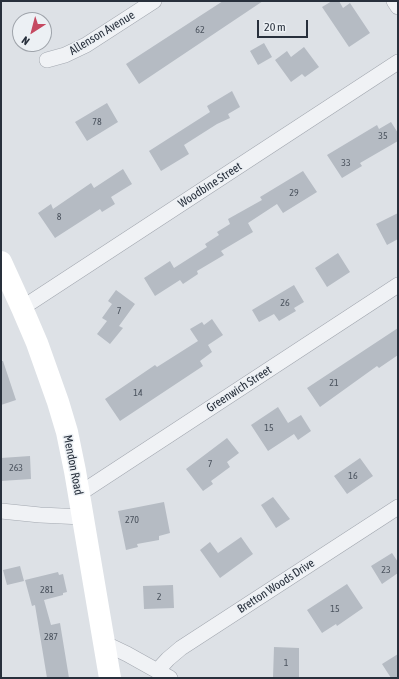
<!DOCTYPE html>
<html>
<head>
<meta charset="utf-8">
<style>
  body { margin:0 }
  #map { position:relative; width:399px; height:679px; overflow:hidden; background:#dde1e6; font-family:"Asap Condensed",sans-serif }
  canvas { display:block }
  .frame { position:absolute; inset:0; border:2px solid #28303c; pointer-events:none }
  .north { position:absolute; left:12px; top:12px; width:40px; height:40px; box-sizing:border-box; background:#ecf0f4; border:1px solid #9ea3aa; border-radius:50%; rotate:216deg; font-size:11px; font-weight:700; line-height:16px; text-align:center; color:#28303c }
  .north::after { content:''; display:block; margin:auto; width:14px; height:18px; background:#c54961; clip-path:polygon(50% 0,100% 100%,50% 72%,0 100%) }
  .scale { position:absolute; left:257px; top:20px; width:51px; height:18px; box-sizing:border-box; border:2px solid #28303c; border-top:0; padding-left:5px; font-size:12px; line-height:14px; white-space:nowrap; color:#28303c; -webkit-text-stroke:3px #ecf0f4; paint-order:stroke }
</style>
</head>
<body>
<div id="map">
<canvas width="399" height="679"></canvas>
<div class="frame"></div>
<div class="north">N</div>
<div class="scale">20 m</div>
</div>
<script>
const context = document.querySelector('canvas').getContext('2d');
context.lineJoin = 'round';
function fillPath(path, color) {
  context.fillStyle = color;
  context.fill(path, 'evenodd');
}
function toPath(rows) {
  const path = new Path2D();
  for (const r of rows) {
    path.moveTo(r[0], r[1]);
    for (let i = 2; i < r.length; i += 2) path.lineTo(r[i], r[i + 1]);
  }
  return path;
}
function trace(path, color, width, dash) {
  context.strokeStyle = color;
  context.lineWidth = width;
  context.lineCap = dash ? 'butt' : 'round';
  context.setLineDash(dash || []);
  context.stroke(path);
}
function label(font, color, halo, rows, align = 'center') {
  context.font = font + ' "Asap Condensed",sans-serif';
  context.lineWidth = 3;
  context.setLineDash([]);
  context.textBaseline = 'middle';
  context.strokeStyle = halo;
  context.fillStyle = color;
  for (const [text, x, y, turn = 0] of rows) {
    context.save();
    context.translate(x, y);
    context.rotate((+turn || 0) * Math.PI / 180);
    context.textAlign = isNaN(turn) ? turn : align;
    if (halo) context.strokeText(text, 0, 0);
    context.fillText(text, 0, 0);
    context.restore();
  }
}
const building = toPath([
  [223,1,263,1,139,84,126,64],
  [332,1,339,1,343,8,350,3,370,33,349,47,322,7],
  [264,43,272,57,258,65,250,51],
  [304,47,319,67,305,77,302,74,291,82,275,60,287,51,291,57],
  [232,91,240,107,228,114,230,118,217,124,184,145,189,154,161,171,149,151,210,112,207,106],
  [107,103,118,122,87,141,75,122],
  [391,122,398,133,398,141,360,163,362,166,342,178,327,155,377,125,379,129],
  [123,169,132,184,111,197,115,204,102,212,100,209,55,238,38,213,51,204,53,209,91,183,94,188],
  [303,171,317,192,283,213,277,204,248,223,253,232,221,251,224,255,197,271,198,274,183,284,180,280,155,296,144,278,170,261,174,268,207,247,205,244,219,235,217,232,230,224,228,219,262,200,260,197],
  [398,213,398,239,387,245,376,224],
  [338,253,350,272,327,287,315,268],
  [294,285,304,302,294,308,296,311,279,321,274,314,259,322,252,310],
  [116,290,135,304,119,326,123,328,110,344,97,334,107,321,102,318,112,304,108,301],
  [212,319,223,335,208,345,212,352,200,361,203,366,120,421,105,399,155,365,157,367,198,341,190,329,202,322,204,325],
  [398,328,398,355,379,368,377,366,320,407,307,388],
  [1,361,3,361,16,400,1,405],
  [278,407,288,423,301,415,311,431,298,440,294,434,268,451,251,425],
  [227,438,239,453,227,462,230,467,211,481,213,484,203,491,186,469],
  [30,456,31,479,1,481,1,458],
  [360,458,373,476,347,494,334,476],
  [273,497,290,519,276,528,261,505],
  [164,502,170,533,159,536,159,540,137,544,138,547,126,550,118,511],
  [241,537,253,554,220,578,200,550,210,542,218,553],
  [392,553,398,562,398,573,382,584,371,566],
  [20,566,24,581,7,585,3,570],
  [58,572,59,575,63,574,67,592,63,593,63,595,44,600,51,625,60,623,69,678,47,678,35,605,32,606,25,580],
  [347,584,363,608,337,626,336,624,322,633,307,610],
  [173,585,174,608,144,609,143,586],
  [274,647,299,648,299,678,273,678],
  [398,654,398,678,391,678,382,664]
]);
const street = toPath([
  [394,1,398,7],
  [47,60,65,55,86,45,154,1],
  [22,308,398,62],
  [79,494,398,285],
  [1,511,40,515,83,517],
  [104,643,127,654,170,678],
  [157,671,168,659,181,648,398,507]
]);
const secondary = toPath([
  [1,262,22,308,37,343,58,402,67,432,75,471,110,678]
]);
const numberNames = [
  ["62",200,30],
  ["78",97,122],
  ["35",383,136],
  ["33",346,163],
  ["29",294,193],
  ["8",59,217],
  ["26",285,303],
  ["7",119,311],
  ["21",334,383],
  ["14",138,393],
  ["15",269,428],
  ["7",210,464],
  ["263",16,468],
  ["16",353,476],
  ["270",132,520],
  ["23",386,570],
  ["281",47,590],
  ["2",159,597],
  ["15",335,609],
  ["287",51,637],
  ["1",286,663]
];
const streetNames = [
  ["Allenson Avenue",102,33,-31],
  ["Woodbine Street",210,185,-33],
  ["Greenwich Street",239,389,-33],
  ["Mendon Road",73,465,79],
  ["Bretton Woods Drive",276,586,-33]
];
fillPath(building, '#b5bbc3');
trace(street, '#a3a8b0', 16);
trace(street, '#f0f2f5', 15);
trace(secondary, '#fff', 22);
label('10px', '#4b535e', null, numberNames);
label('12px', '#28303c', '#ecf0f4', streetNames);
</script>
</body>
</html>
